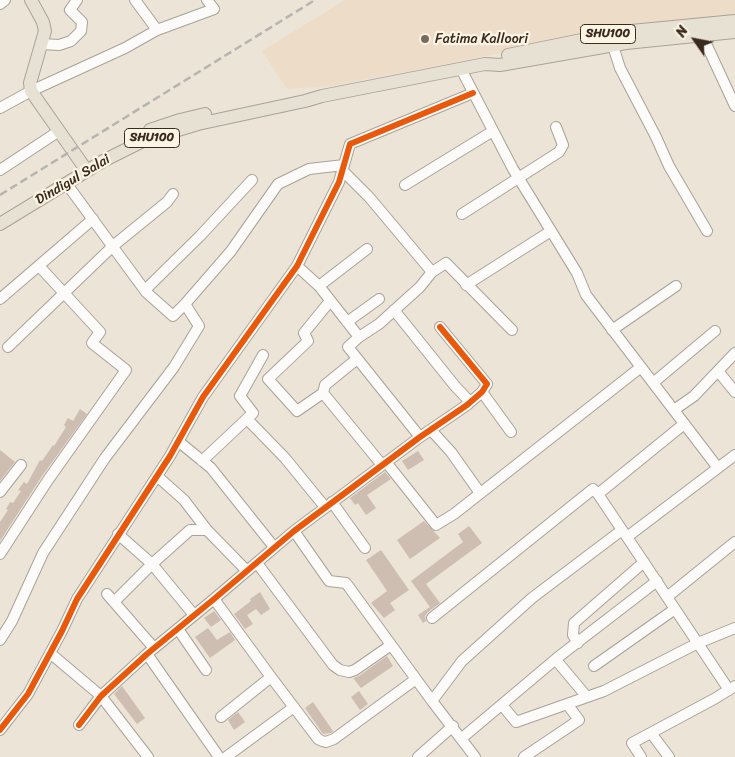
<!DOCTYPE html>
<html>
<head>
<meta charset="utf-8">
<style>
  body { margin:0 }
  #map { position:relative; width:735px; height:757px; overflow:hidden; background:#ece4d6; font-family:Sriracha,sans-serif }
  canvas { display:block }
  .north { position:absolute; left:670px; top:15px; width:50px; height:50px; -webkit-text-stroke:4px #fcf5e5; paint-order:stroke; rotate:303deg; font-size:14px; font-weight:700; line-height:20px; text-align:center; color:#3b2a1e }
  .north::after { content:''; display:block; margin:auto; width:18px; height:22px; background:#3b2a1e; clip-path:polygon(50% 0,100% 100%,50% 72%,0 100%) }
</style>
</head>
<body>
<div id="map">
<canvas width="735" height="757"></canvas>
<div class="north">N</div>
</div>
<script>
const context = document.querySelector('canvas').getContext('2d');
context.lineJoin = 'round';
function fillPath(path, color) {
  context.fillStyle = color;
  context.fill(path, 'evenodd');
}
function toPath(rows) {
  const path = new Path2D();
  for (const r of rows) {
    path.moveTo(r[0], r[1]);
    for (let i = 2; i < r.length; i += 2) path.lineTo(r[i], r[i + 1]);
  }
  return path;
}
function trace(path, color, width, dash) {
  context.strokeStyle = color;
  context.lineWidth = width;
  context.lineCap = dash ? 'butt' : 'round';
  context.setLineDash(dash || []);
  context.stroke(path);
}
function label(font, color, halo, rows, align = 'center') {
  context.font = font + ' Sriracha,sans-serif';
  context.lineWidth = 4.5;
  context.setLineDash([]);
  context.textBaseline = 'middle';
  context.strokeStyle = halo;
  context.fillStyle = color;
  for (const [text, x, y, turn = 0] of rows) {
    context.save();
    context.translate(x, y);
    context.rotate((+turn || 0) * Math.PI / 180);
    context.textAlign = isNaN(turn) ? turn : align;
    if (halo) context.strokeText(text, 0, 0);
    context.fillText(text, 0, 0);
    context.restore();
  }
}
const built = toPath([
  [345,0,735,0,735,19,626,26,462,61,331,86,287,89,262,51]
]);
const building = toPath([
  [80,409,87,414,42,476,0,541,0,522,8,510,6,509,10,502,13,503,21,491,18,490,24,482,27,484,40,460,42,461,53,445,54,446,66,427,64,425,68,418,73,421],
  [0,450,15,462,0,481],
  [418,451,424,460,408,470,402,461],
  [385,472,391,479,367,495,376,508,366,515,358,503,355,505,350,498],
  [424,521,440,538,410,559,397,540],
  [469,526,482,543,426,584,440,603,427,613,425,616,426,621,423,623,418,615,430,607,411,581,463,542,458,534],
  [381,550,409,590,390,603,395,610,384,618,371,603,387,591,366,560],
  [260,592,270,609,261,615,256,609,247,615,253,624,245,629,234,614,251,601,250,599],
  [214,611,221,620,211,627,204,618],
  [208,628,217,640,230,632,235,640,210,658,195,637],
  [387,656,393,666,361,688,353,678,359,676],
  [122,686,145,718,137,724,114,694],
  [359,691,368,704,360,710,351,697],
  [313,702,333,731,331,733,323,734,305,708],
  [238,712,245,722,234,730,228,720]
]);
const minor = toPath([
  [0,4,5,0],
  [157,30,214,9,207,0],
  [702,35,735,106],
  [42,44,59,45,71,41,81,31,82,22,70,10,77,0],
  [613,46,620,68,656,137,669,166,707,231],
  [461,69,513,169,577,273,586,295,718,468],
  [0,108,31,91,125,48,157,30,135,0],
  [0,170,59,131],
  [342,170,369,197,432,272],
  [66,183,146,292,173,316,185,304],
  [405,185,493,131],
  [462,214,559,152,563,145,556,127],
  [297,266,319,286,359,337,348,347,420,437],
  [466,285,551,231],
  [319,286,367,249],
  [145,290,200,236,252,180],
  [0,299,93,219],
  [394,310,455,386,470,402],
  [347,322,379,299],
  [612,330,676,286],
  [359,337,379,324,420,287,432,272,446,263,512,330],
  [8,347,113,246,167,202,173,194],
  [357,359,325,385,323,393,382,465],
  [718,371,735,392],
  [653,383,715,331],
  [482,392,511,432],
  [323,393,297,411,268,379,308,341,304,333,330,301],
  [674,410,694,396,735,353],
  [247,419,285,458,325,507],
  [431,430,451,452,480,493],
  [178,441,211,468,274,547],
  [202,461,253,413,240,396,263,355],
  [386,462,436,525,454,514,641,367],
  [157,476,184,500,207,530],
  [0,492,21,465],
  [332,502,365,548],
  [622,530,598,494,684,424],
  [294,531,329,581,346,583,432,701,475,757],
  [118,534,152,564,194,615],
  [627,537,729,690],
  [0,554,48,480,126,370,92,343,100,332,39,266],
  [257,563,324,653,333,665,340,670,349,672,355,670,391,645],
  [107,594,154,648],
  [667,597,735,542],
  [214,599,271,677,318,739,322,741,326,742,334,739,416,679],
  [114,602,152,564,190,530,207,530,247,571],
  [432,618,593,489,598,494],
  [178,629,206,670],
  [0,640,12,621,43,553,105,458,174,367,199,326,185,304,231,251,278,184,309,169,344,165],
  [578,643,573,635,574,623,644,562],
  [50,653,101,696,148,757],
  [147,654,219,757],
  [556,660,587,697],
  [594,666,675,609],
  [432,701,462,661,532,598,622,530,627,537,735,455],
  [502,705,516,722,604,691,698,643,735,628],
  [221,717,271,677],
  [79,725,101,696,147,654,214,599,294,531,420,437,467,405,482,392,487,384,440,327],
  [0,730,28,694,62,631,77,599,170,456,203,397,297,266,339,182,350,144,473,93],
  [651,733,669,757],
  [462,738,557,658,657,581],
  [226,757,294,707],
  [418,757,453,726],
  [524,757,579,720,567,704],
  [641,757,632,743,714,699,735,686]
]);
const major = toPath([
  [31,0,43,22,45,31,30,83,31,91,87,171],
  [508,55,621,32,735,21],
  [150,130,180,120,205,114],
  [0,224,103,161,145,140,198,124,305,101,322,96,485,64,500,65,626,43,735,32]
]);
const rail = toPath([
  [0,195,315,0]
]);
const cycleway = toPath([
  [79,725,101,696,147,654,214,599,294,531,420,437,467,405,482,392,487,384,440,327],
  [0,730,28,694,62,631,77,599,170,456,203,397,297,266,339,182,350,144,473,93]
]);
const markers = [
  [425,39,5,"#796b5e"]
];
const shields = [
  [608,34,55],
  [152,138,55]
];
const shieldNames = [
  ["SHU100",608,34],
  ["SHU100",152,138]
];
const poiNames = [
  ["Fatima Kalloori",435,39]
];
const streetNames = [
  ["Dindigul Salai",73,180,-31]
];
fillPath(built, '#eddcc7');
fillPath(building, '#cdbeb1');
trace(minor, '#a8a298', 12);
trace(major, '#a8a298', 14);
trace(minor, '#fcfbf9', 10);
trace(major, '#e7e1d4', 12);
trace(rail, '#b6b4b0', 2.5, [8, 4]);
trace(cycleway, '#e8590c', 6);
for (const [x, y, r, color] of markers) {
  const dot = new Path2D();
  dot.arc(x, y, r, 0, 2 * Math.PI);
  context.fillStyle = color;
  context.fill(dot);
  trace(dot, '#fcf5e5', 2);
}
for (const [x, y, w] of shields) {
  const box = new Path2D();
  box.roundRect(x - w / 2, y - 9.5, w, 19, 4);
  context.fillStyle = '#fcf5e5';
  context.fill(box);
  trace(box, '#3b2a1e', 1);
}
label('bold 12px', '#3b2a1e', null, shieldNames);
label('14px', '#3b2a1e', '#fcf5e5', poiNames, 'left');
label('14px', '#3b2a1e', '#fcf5e5', streetNames);
</script>
</body>
</html>
